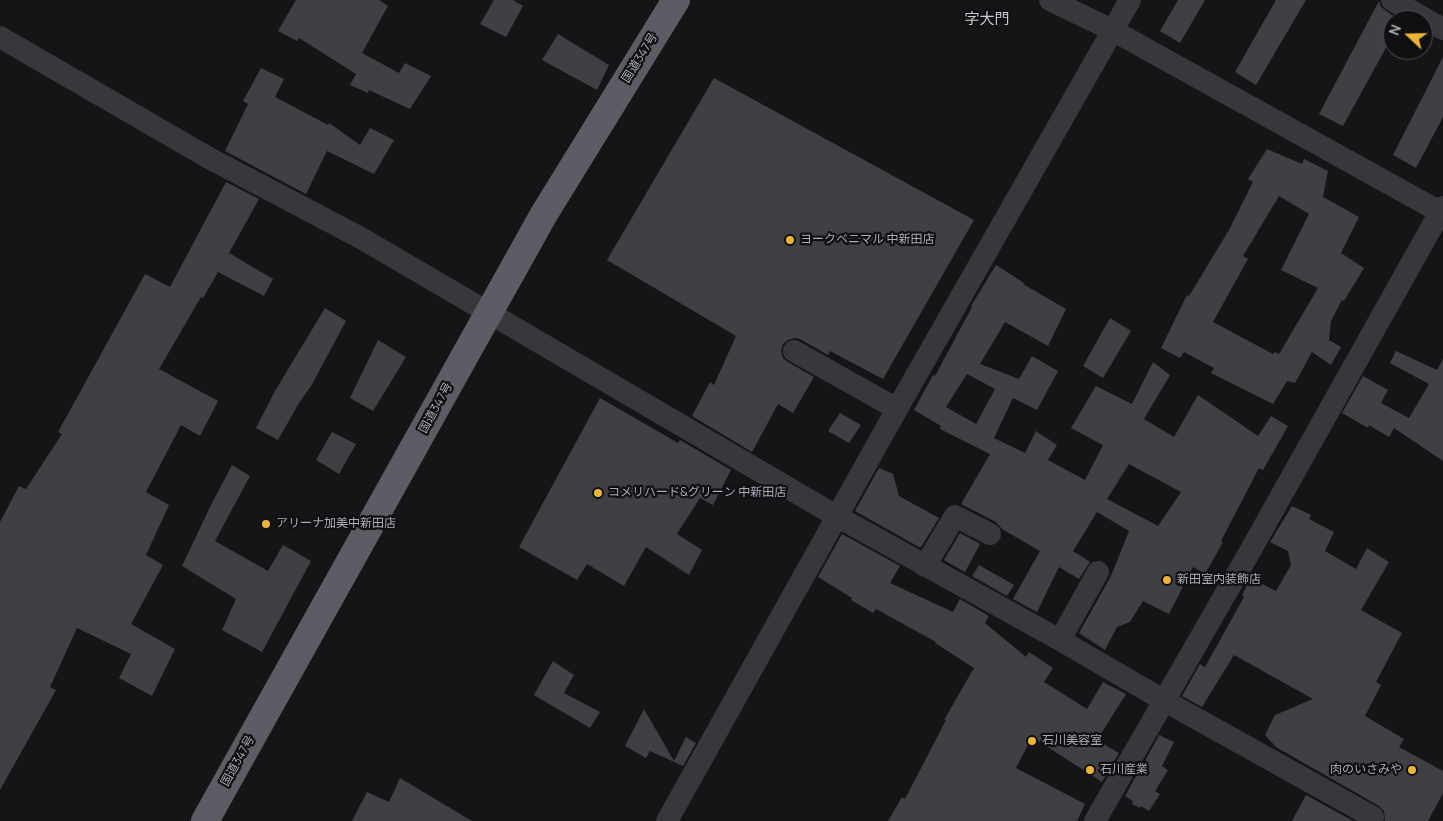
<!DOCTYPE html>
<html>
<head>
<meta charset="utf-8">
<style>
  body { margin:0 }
  #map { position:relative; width:1443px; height:821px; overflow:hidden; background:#151517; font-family:Manrope,sans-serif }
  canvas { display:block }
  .north { position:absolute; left:1383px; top:10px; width:50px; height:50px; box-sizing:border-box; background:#101012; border:1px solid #4d4e54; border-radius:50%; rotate:291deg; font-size:14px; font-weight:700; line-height:20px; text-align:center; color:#a8acb7 }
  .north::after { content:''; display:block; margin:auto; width:18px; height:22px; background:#edb537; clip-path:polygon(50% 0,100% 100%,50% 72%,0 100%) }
</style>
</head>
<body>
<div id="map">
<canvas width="1443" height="821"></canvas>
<div class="north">N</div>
</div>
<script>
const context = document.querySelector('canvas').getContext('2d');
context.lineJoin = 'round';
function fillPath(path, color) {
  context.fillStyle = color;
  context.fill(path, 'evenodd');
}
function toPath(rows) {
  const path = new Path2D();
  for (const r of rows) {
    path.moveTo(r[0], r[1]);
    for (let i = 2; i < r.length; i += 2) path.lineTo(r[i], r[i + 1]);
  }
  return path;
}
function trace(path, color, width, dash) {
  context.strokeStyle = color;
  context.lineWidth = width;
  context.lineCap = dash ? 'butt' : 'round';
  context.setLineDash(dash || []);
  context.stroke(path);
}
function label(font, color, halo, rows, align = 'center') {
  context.font = font + ' Manrope,"Noto Sans JP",sans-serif';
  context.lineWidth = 4.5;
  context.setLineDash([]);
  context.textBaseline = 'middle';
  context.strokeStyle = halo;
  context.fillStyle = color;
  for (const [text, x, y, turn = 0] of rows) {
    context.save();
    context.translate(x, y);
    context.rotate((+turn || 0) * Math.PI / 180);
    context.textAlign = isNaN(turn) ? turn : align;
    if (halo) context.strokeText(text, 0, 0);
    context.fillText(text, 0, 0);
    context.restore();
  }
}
const building = toPath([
  [296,0,379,0,388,6,362,53,399,73,405,63,431,76,410,109,369,90,368,93,350,85,356,74,299,38,297,41,278,31],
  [494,0,513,0,523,6,506,37,480,24],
  [1178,0,1205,0,1180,43,1160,31],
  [1276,0,1306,0,1256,85,1235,72],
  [1379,1,1381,7,1393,16,1393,35,1343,126,1319,114],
  [558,34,609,65,597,90,542,60],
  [1443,57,1443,117,1416,168,1393,155],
  [261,68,284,79,275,97,328,125,329,123,360,145,370,128,394,140,374,174,327,151,306,194,225,151,248,104,243,101],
  [714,78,974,220,883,379,830,351,828,355,800,339,794,338,788,340,783,344,781,351,783,358,788,362,814,377,793,413,778,404,752,452,692,416,710,382,714,385,736,336,607,260],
  [1267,149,1302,164,1304,159,1328,171,1323,197,1359,217,1341,253,1364,268,1344,301,1342,300,1331,321,1329,340,1341,347,1331,365,1312,352,1295,383,1287,381,1273,404,1211,373,1214,368,1184,352,1180,358,1161,348,1187,295,1189,296,1229,230,1253,182,1248,179],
  [1279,196,1309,214,1281,270,1318,288,1279,354,1275,352,1273,354,1213,322,1248,259,1243,256],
  [226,182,259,199,229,253,273,279,264,296,218,272,203,298,201,297,159,369,218,401,200,436,181,425,146,492,169,505,146,555,163,565,131,624,175,649,152,696,119,678,131,654,77,628,50,687,56,690,0,790,0,522,19,486,26,489,62,434,58,432,145,274,170,287],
  [996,265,1024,283,1023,284,1066,309,1048,346,1005,322,980,364,1019,379,1032,356,1058,371,1037,410,1013,398,994,438,1025,453,1036,431,1057,445,1048,460,1085,480,1103,445,1071,428,1096,386,1132,404,1153,362,1170,375,1144,419,1174,437,1198,395,1258,436,1271,416,1288,426,1263,470,1259,468,1221,541,1223,542,1205,574,1193,567,1169,614,1143,601,1130,622,1117,627,1105,650,1079,633,1111,576,1129,531,1097,512,1073,551,1090,562,1079,579,1059,567,1037,612,1013,599,1040,551,1002,529,996,522,961,504,990,454,940,429,941,426,914,410,933,375,935,376,972,307,971,306],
  [967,374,995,389,976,424,946,407],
  [1129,464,1181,492,1158,526,1107,499],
  [325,308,346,321,311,386,299,403,278,440,256,428,275,391],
  [1110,318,1131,331,1103,378,1083,366],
  [378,340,406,357,373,411,350,398],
  [1396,351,1437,370,1443,359,1443,461,1394,428,1389,437,1369,425,1368,428,1342,413,1363,376,1388,390,1381,403,1409,418,1429,384,1390,363],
  [600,398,678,443,680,440,731,470,713,505,700,498,677,534,702,550,689,575,646,547,624,586,587,564,577,580,519,547],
  [840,413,861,425,849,443,828,431],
  [332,432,356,444,339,474,316,460],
  [232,465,250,476,215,541,268,571,283,545,311,561,262,652,222,630,236,599,182,566,212,503],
  [879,468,893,474,899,496,939,518,921,547,919,547,855,511],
  [1292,506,1311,515,1309,519,1334,532,1325,551,1356,569,1367,548,1389,562,1361,610,1402,633,1376,682,1381,685,1365,716,1404,739,1399,747,1443,771,1443,793,1428,821,1385,821,1384,811,1379,806,1276,747,1265,735,1275,715,1313,699,1234,655,1202,707,1182,696,1200,664,1205,667,1244,597,1242,596,1250,578,1276,591,1291,565,1288,551,1270,542],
  [960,533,980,544,965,572,944,560],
  [842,534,900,566,890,583,953,612,960,599,989,616,985,623,1026,657,1029,652,1053,668,1044,682,1087,709,1103,682,1126,694,1097,740,1119,753,1102,782,1032,737,1016,768,1085,804,1077,821,888,821,902,797,905,799,946,720,944,720,974,668,935,643,936,642,876,609,873,613,851,600,852,598,818,577],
  [979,565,1014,585,1007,596,972,576],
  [553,661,574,675,564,693,600,712,590,728,534,695],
  [644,709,674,761,686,737,696,743,683,766,650,751,646,758,625,746],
  [1159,735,1174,742,1162,766,1168,770,1155,791,1160,794,1149,811,1141,806,1140,808,1132,804,1133,801,1125,796,1142,765,1144,766,1146,759],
  [400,778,472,821,352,821,367,792,389,802],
  [1306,795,1353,821,1292,821]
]);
const minor = toPath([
  [1050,0,1112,30,1440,212],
  [1392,0,1443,29],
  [0,37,209,158,361,238,838,517,1060,640,1165,701,1373,817],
  [794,351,897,409],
  [925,566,955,516,990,534],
  [1060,640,1098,572],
  [667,821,897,409,1130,0],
  [1095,821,1253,546,1443,207]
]);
const trunk = toPath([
  [205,821,544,214,676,0]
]);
const markers = [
  [790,240,5,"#edb537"],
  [598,493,5,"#edb537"],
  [266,524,5,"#edb537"],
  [1167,580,5,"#edb537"],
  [1032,741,5,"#edb537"],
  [1090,770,5,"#edb537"],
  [1412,770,5,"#edb537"]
];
const streetNames = [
  ["国道347号",640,58,-58],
  ["国道347号",436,408,-61],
  ["国道347号",238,761,-61]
];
const poiNames = [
  ["ヨークベニマル 中新田店",800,240],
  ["コメリハード&グリーン 中新田店",608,493],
  ["アリーナ加美中新田店",276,524],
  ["新田室内装飾店",1177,580],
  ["石川美容室",1042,741],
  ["石川産業",1100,770],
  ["肉のいさみや",1402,770,"right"]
];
const quarterNames = [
  ["字大門",987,20]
];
fillPath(building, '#404044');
trace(minor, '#37373c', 22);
trace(trunk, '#5b5c64', 28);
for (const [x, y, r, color] of markers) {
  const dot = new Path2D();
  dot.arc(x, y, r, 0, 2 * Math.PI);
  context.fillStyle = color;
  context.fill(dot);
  trace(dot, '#101012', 2);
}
label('12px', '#a8acb7', '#101012', streetNames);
label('12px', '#a8acb7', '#101012', poiNames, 'left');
label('15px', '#c9cbd3', '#101012', quarterNames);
</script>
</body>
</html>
